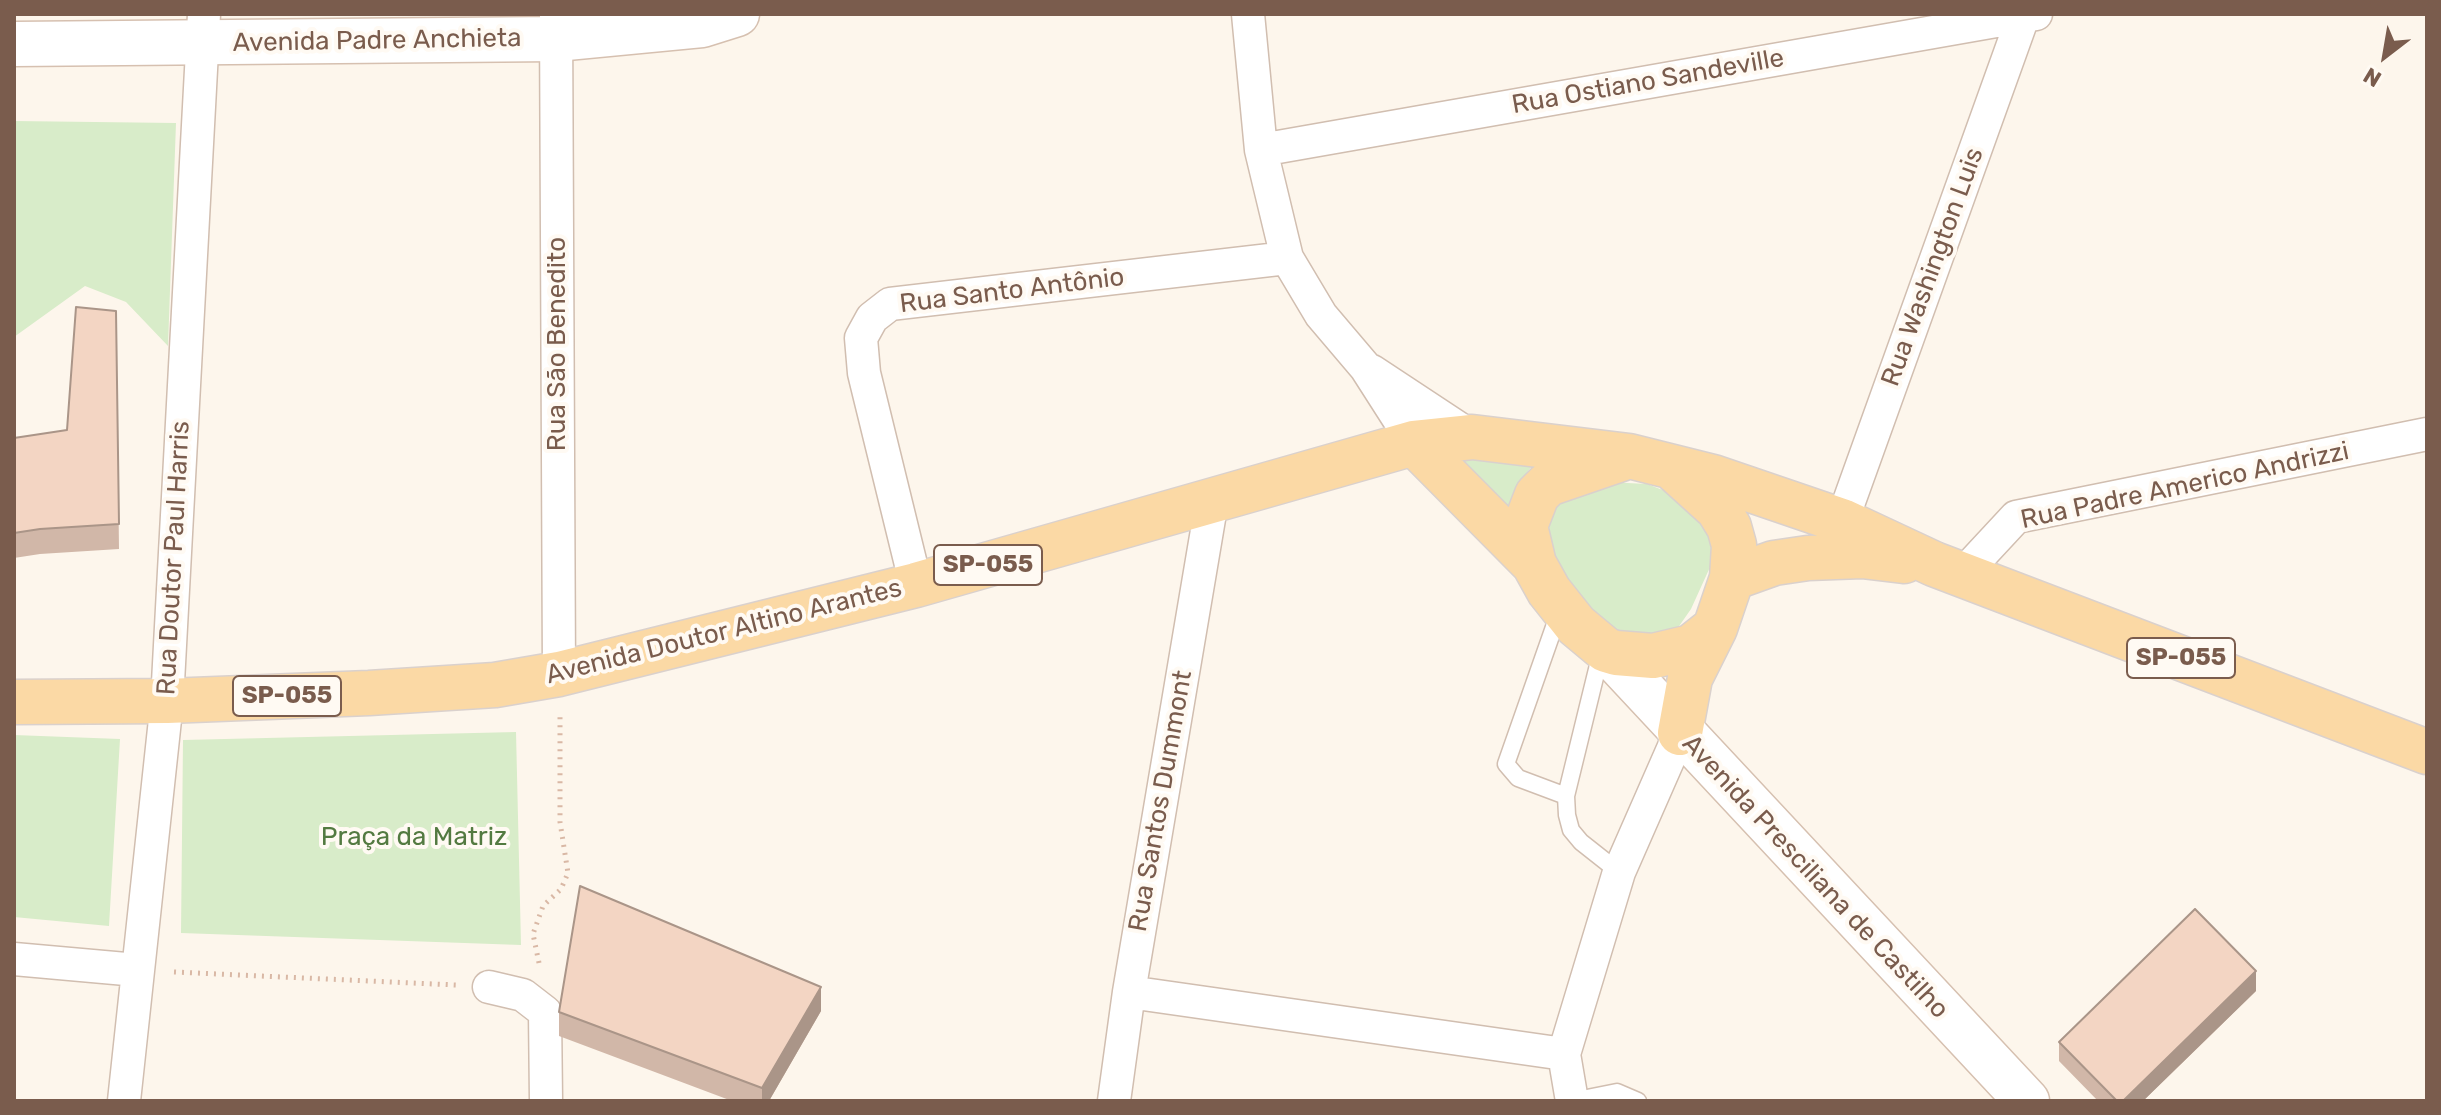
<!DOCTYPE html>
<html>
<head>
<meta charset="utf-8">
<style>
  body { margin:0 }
  #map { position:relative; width:2441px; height:1115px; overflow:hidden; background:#fdf6ec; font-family:Rubik,sans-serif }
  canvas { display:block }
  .frame { position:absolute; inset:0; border:16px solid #7a5c4d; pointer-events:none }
  .north { position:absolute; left:2345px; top:16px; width:80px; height:80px; -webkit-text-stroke:6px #fffaf3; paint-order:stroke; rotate:211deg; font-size:22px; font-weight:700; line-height:32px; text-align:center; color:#7a5c4d }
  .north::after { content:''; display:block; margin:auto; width:28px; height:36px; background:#7a5c4d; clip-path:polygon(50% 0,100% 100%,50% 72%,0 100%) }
</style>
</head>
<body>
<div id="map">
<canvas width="2441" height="1115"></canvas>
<div class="frame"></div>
<div class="north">N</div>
</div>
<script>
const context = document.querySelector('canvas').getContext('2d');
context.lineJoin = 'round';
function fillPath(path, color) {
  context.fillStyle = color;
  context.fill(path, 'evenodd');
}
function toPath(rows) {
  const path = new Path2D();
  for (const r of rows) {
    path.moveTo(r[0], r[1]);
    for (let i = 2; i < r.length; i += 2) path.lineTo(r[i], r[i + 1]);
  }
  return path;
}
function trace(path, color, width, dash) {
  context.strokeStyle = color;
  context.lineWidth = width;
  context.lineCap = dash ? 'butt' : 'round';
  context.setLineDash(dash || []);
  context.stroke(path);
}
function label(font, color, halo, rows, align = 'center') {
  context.font = font + ' Rubik,sans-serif';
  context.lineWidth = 8;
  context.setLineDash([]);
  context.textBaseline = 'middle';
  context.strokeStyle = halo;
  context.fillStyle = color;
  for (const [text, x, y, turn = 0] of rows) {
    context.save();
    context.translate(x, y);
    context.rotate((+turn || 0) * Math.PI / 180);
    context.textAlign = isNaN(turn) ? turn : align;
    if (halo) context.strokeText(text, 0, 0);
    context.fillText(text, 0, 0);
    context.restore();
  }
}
const green = toPath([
  [14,121,176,123,168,346,126,302,85,286,14,337],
  [1439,449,1533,465,1520,481,1508,524],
  [1608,482,1647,484,1689,500,1706,514,1716,554,1691,609,1675,632,1640,641,1612,633,1581,604,1537,529,1547,502],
  [516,732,521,945,181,933,183,740],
  [14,735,120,739,109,926,14,917]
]);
const path = toPath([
  [539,963,533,934,543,906,561,889,568,873,560,822,560,713],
  [174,972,456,985]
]);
const lane = toPath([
  [1559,613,1506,764,1518,778,1566,796],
  [1601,653,1566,796,1567,815,1571,830,1581,842,1619,872],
  [1572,1101,1617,1092,1638,1101]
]);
const street = toPath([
  [556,14,559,674],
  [1248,14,1261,150,1287,258,1321,315,1366,368,1414,443],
  [1261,150,2036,14],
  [1372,371,1472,437],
  [1842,521,2024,14],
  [1963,574,2016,517,2427,434],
  [916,585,864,373,861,338,872,318,890,304,1287,258],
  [14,959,137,970],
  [489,987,523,995,545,1012,546,1101],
  [1129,992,1564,1054],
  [124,1101,167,701,204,14],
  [1114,1101,1129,992,1212,501],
  [1572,1101,1564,1054,1619,872,1680,733]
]);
const secondary = toPath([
  [14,44,556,39,702,25,737,14],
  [1606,650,2027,1101]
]);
const primary = toPath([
  [1414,443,1534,564],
  [1621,459,1548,484,1537,495,1525,526,1534,564,1549,591,1576,625,1606,650,1616,653,1653,656,1691,647,1715,628,1732,578,1734,545,1729,527,1718,509,1675,470],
  [1732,578,1774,563,1808,558,1862,556,1904,561],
  [14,702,167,701,369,693,495,685,559,674,916,585,1414,443,1472,437,1629,456,1713,477,1842,521,1934,564,2427,752],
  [1680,733,1690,678,1715,628]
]);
const wall = toPath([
  [116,311,119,549,40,554,14,558,14,438,67,430],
  [2256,991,2143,1101,2098,1101,2059,1061,2059,1042],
  [821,1011,769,1101,732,1101,559,1036,559,1012]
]);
const shadedWall = toPath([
  [2256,971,2256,991,2143,1101,2123,1101],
  [821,987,821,1011,769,1101,762,1101,762,1088]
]);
const building = toPath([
  [76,307,116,311,119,524,40,529,14,533,14,438,67,430,76,307],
  [580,886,821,987,762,1088,559,1012,580,886],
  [2195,909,2256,971,2123,1101,2117,1101,2059,1042,2195,909]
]);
const shields = [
  [988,565,108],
  [2181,658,108],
  [287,696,108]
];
const shieldNames = [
  ["SP-055",988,565],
  ["SP-055",2181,658],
  ["SP-055",287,696]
];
const streetNames = [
  ["Avenida Padre Anchieta",377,41,-1],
  ["Rua Ostiano Sandeville",1648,82,-10],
  ["Rua Washington Luis",1933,267,-70],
  ["Rua Santo Antônio",1012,291,-7],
  ["Rua São Benedito",557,344,-90],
  ["Rua Padre Americo Andrizzi",2185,486,-12],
  ["Rua Doutor Paul Harris",174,558,-87],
  ["Avenida Doutor Altino Arantes",724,632,-14],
  ["Rua Santos Dummont",1161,801,-80],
  ["Avenida Presciliana de Castilho",1815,877,47]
];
const parkNames = [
  ["Praça da Matriz",414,837]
];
fillPath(green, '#d8ecc9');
trace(lane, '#d1beb0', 19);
trace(street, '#d1beb0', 35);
trace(secondary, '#d6c0b0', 47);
trace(primary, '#dad1cd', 47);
trace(path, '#d9b8a5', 5, [2, 6]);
trace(lane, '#fff', 16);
trace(street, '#fff', 32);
trace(secondary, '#fff', 44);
trace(primary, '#fbd9a5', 44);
fillPath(wall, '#d1b7a8');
fillPath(shadedWall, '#aa9588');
fillPath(building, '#f3d5c3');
trace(building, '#aa9588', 2);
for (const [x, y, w] of shields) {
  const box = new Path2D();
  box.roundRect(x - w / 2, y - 20, w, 40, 6);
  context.fillStyle = '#fffaf3';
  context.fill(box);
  trace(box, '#7a5c4d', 2);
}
label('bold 24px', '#7a5c4d', null, shieldNames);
label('26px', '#7a5c4d', '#fffaf3', streetNames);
label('26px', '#537a41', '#fffaf3', parkNames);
</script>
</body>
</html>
